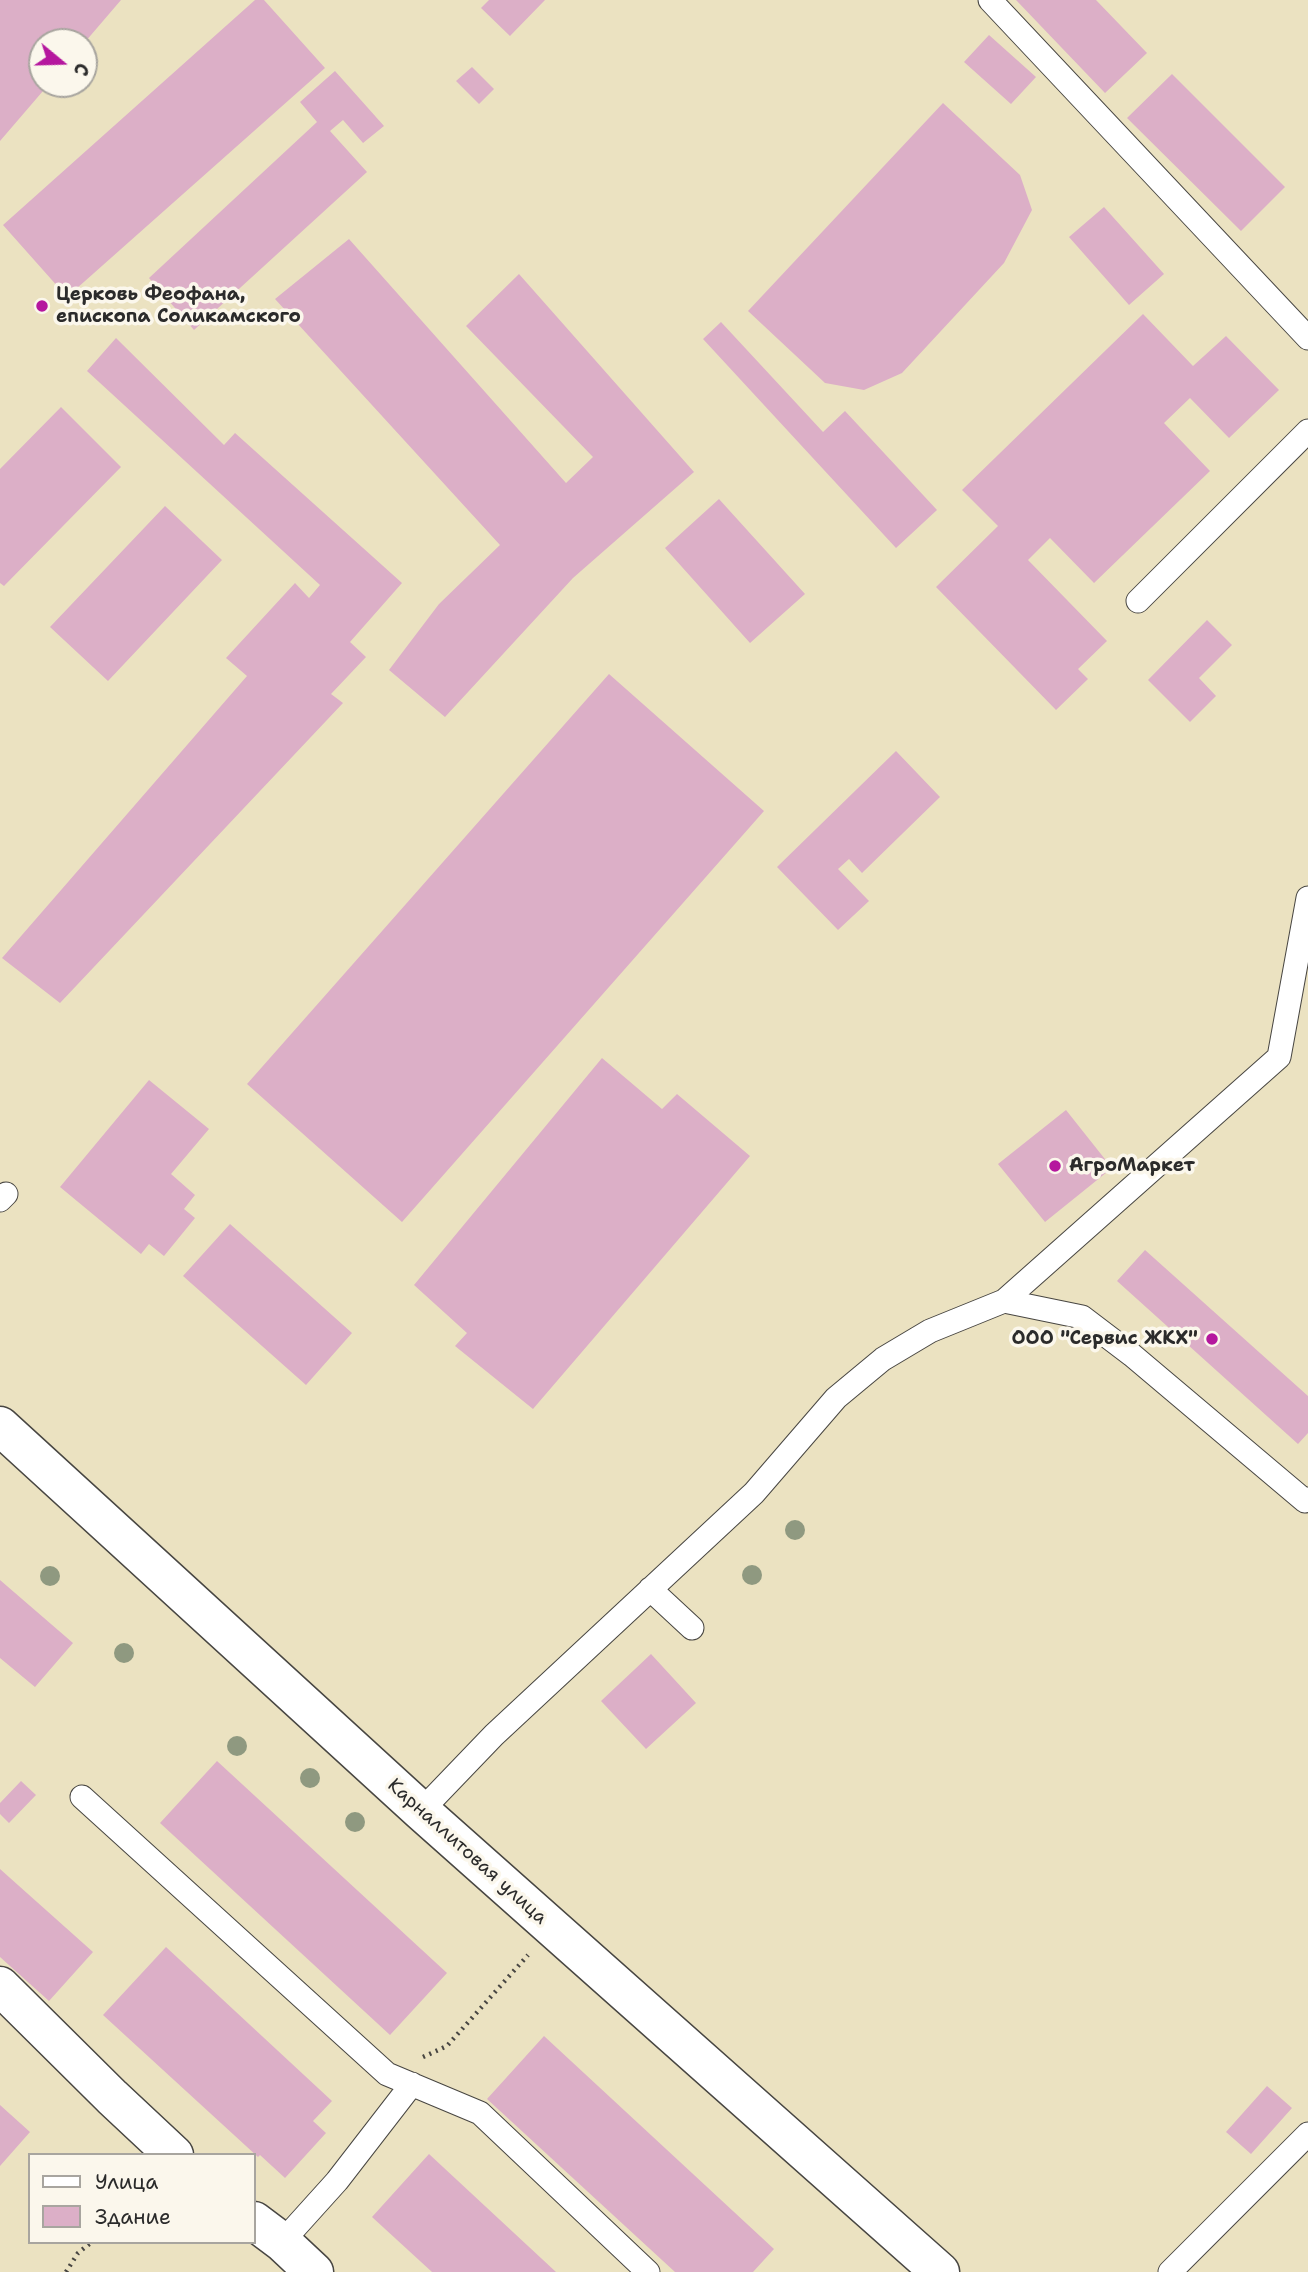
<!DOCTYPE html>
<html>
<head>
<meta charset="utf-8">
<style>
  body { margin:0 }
  #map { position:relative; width:1308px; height:2272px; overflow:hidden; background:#ebe2c1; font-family:"Shantell Sans",sans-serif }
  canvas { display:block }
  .legend { position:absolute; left:28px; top:2153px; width:228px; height:91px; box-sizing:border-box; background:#fbf7ec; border:2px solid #a8a59f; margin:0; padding:9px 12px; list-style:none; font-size:21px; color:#2b2b2b }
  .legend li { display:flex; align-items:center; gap:14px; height:35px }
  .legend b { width:35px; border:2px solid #a8a59f }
  .north { position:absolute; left:28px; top:28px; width:70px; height:70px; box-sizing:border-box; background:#fbf7ec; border:2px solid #a8a59f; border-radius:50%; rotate:109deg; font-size:19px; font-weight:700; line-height:28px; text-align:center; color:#2b2b2b }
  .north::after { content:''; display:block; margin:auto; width:24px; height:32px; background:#b5179e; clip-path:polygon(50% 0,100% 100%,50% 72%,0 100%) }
</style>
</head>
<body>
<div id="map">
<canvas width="1308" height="2272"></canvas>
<ul class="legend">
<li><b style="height:9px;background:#fff"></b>Улица</li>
<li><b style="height:19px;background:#dcafc7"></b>Здание</li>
</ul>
<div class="north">С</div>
</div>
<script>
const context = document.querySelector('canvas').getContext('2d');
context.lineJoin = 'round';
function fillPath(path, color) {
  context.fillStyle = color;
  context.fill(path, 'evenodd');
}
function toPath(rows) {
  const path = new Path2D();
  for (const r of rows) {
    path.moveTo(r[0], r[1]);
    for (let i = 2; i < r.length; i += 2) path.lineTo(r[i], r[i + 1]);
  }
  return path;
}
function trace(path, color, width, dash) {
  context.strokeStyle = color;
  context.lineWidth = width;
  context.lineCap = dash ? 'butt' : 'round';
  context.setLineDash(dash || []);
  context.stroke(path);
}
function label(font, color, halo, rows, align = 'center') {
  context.font = font + ' "Shantell Sans",sans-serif';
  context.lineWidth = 7;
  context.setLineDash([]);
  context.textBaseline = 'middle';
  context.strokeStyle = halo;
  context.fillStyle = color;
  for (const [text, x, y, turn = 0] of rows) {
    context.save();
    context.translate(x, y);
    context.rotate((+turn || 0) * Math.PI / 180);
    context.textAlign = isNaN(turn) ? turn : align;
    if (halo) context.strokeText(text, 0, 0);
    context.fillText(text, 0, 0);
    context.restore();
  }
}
const building = toPath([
  [0,0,121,0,85,42,42,42,42,84,49,84,0,141],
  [255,0,264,0,325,68,67,297,3,225],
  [489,0,545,0,510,36,481,8],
  [1016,0,1096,0,1147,53,1105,93],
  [989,35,1036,77,1011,104,964,62],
  [472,67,494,89,479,104,456,81],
  [335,71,384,126,363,143,343,120,330,131,367,172,194,330,149,278,317,122,300,102],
  [1172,74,1285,187,1241,231,1127,118],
  [943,103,1020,175,1032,210,1004,263,902,373,864,390,825,383,748,311],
  [1104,207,1164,274,1129,305,1069,237],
  [349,239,566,483,593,457,466,326,519,274,694,472,573,578,445,717,389,670,439,604,500,545,275,299],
  [1143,314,1193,366,1226,336,1279,390,1229,438,1190,398,1164,423,1210,471,1094,583,1050,538,1028,560,1107,641,1078,669,1088,679,1056,710,936,587,998,526,962,490],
  [721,322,823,432,845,411,937,510,896,548,703,339],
  [116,338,224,445,235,433,402,583,350,642,366,657,331,694,343,703,60,1003,2,958,247,676,226,658,295,583,309,598,320,585,87,371],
  [61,407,121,467,4,586,0,583,0,469],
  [719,499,805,594,750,643,665,548],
  [165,506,222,560,108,681,50,627],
  [1207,620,1232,645,1199,678,1216,696,1190,722,1148,680],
  [609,674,764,811,402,1222,247,1084],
  [896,751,940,797,862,873,849,859,838,869,869,901,838,930,777,867],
  [602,1058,662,1109,677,1094,750,1156,533,1409,455,1346,467,1333,414,1285],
  [149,1080,209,1129,171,1174,195,1195,184,1209,195,1218,164,1256,149,1244,141,1254,60,1187],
  [1066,1110,1112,1168,1045,1222,998,1164],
  [230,1224,352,1333,306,1385,183,1276],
  [1145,1250,1308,1396,1308,1433,1298,1444,1117,1281],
  [0,1580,73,1643,35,1687,0,1658],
  [651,1654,696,1703,646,1749,601,1701],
  [217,1761,447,1973,390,2035,160,1823],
  [21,1781,36,1795,9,1823,0,1814,0,1803],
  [0,1869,93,1952,49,2001,0,1957],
  [166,1947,332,2101,313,2121,326,2133,285,2178,260,2155,258,2157,103,2015],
  [544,2036,774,2249,753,2272,675,2272,487,2099],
  [1267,2086,1292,2108,1251,2154,1226,2132],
  [0,2105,30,2132,0,2166],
  [429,2154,556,2272,432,2272,372,2217]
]);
const path = toPath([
  [423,2057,447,2046,528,1955],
  [66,2272,78,2253,92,2242]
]);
const service = toPath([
  [990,0,1308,338],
  [1138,601,1308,431],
  [0,1200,6,1194],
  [1004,1301,1279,1057,1308,898],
  [650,1589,692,1628],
  [82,1797,387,2074,480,2113,648,2272],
  [421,1811,494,1735,754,1493,836,1398,883,1359,930,1331,1004,1301,1082,1317,1132,1355,1305,1501,1308,1499],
  [282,2242,337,2181,412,2084],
  [1170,2272,1308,2134]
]);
const minor = toPath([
  [0,1986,112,2097,174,2155],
  [254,2221,282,2242,314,2272]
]);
const tertiary = toPath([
  [0,1426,421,1811,940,2272]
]);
const trees = [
  [795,1530],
  [752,1575],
  [50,1576],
  [124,1653],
  [237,1746],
  [310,1778],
  [355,1822]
];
const markers = [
  [42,306,7,"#b5179e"],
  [1055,1166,7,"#b5179e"],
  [1212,1339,7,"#b5179e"]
];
const poiNames = [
  ["Церковь Феофана,",56,295],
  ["епископа Соликамского",56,317],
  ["АгроМаркет",1069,1166],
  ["ООО \"Сервис ЖКХ\"",1198,1339,"right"]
];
const streetNames = [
  ["Карналлитовая улица",467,1852,42]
];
fillPath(building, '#dcafc7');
trace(service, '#484642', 25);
trace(minor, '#484642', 41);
trace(tertiary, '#484642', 41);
trace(path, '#484642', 4.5, [2, 5]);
trace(service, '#fff', 23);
trace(minor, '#fff', 38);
trace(tertiary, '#fff', 38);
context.fillStyle = '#8f9980';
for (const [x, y] of trees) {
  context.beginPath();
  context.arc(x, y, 10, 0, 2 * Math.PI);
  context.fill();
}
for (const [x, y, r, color] of markers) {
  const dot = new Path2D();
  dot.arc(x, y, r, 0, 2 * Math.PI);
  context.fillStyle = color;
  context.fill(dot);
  trace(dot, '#fbf7ec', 2.5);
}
label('bold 19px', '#2b2b2b', '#fbf7ec', poiNames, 'left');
label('19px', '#2b2b2b', '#fbf7ec', streetNames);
</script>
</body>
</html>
